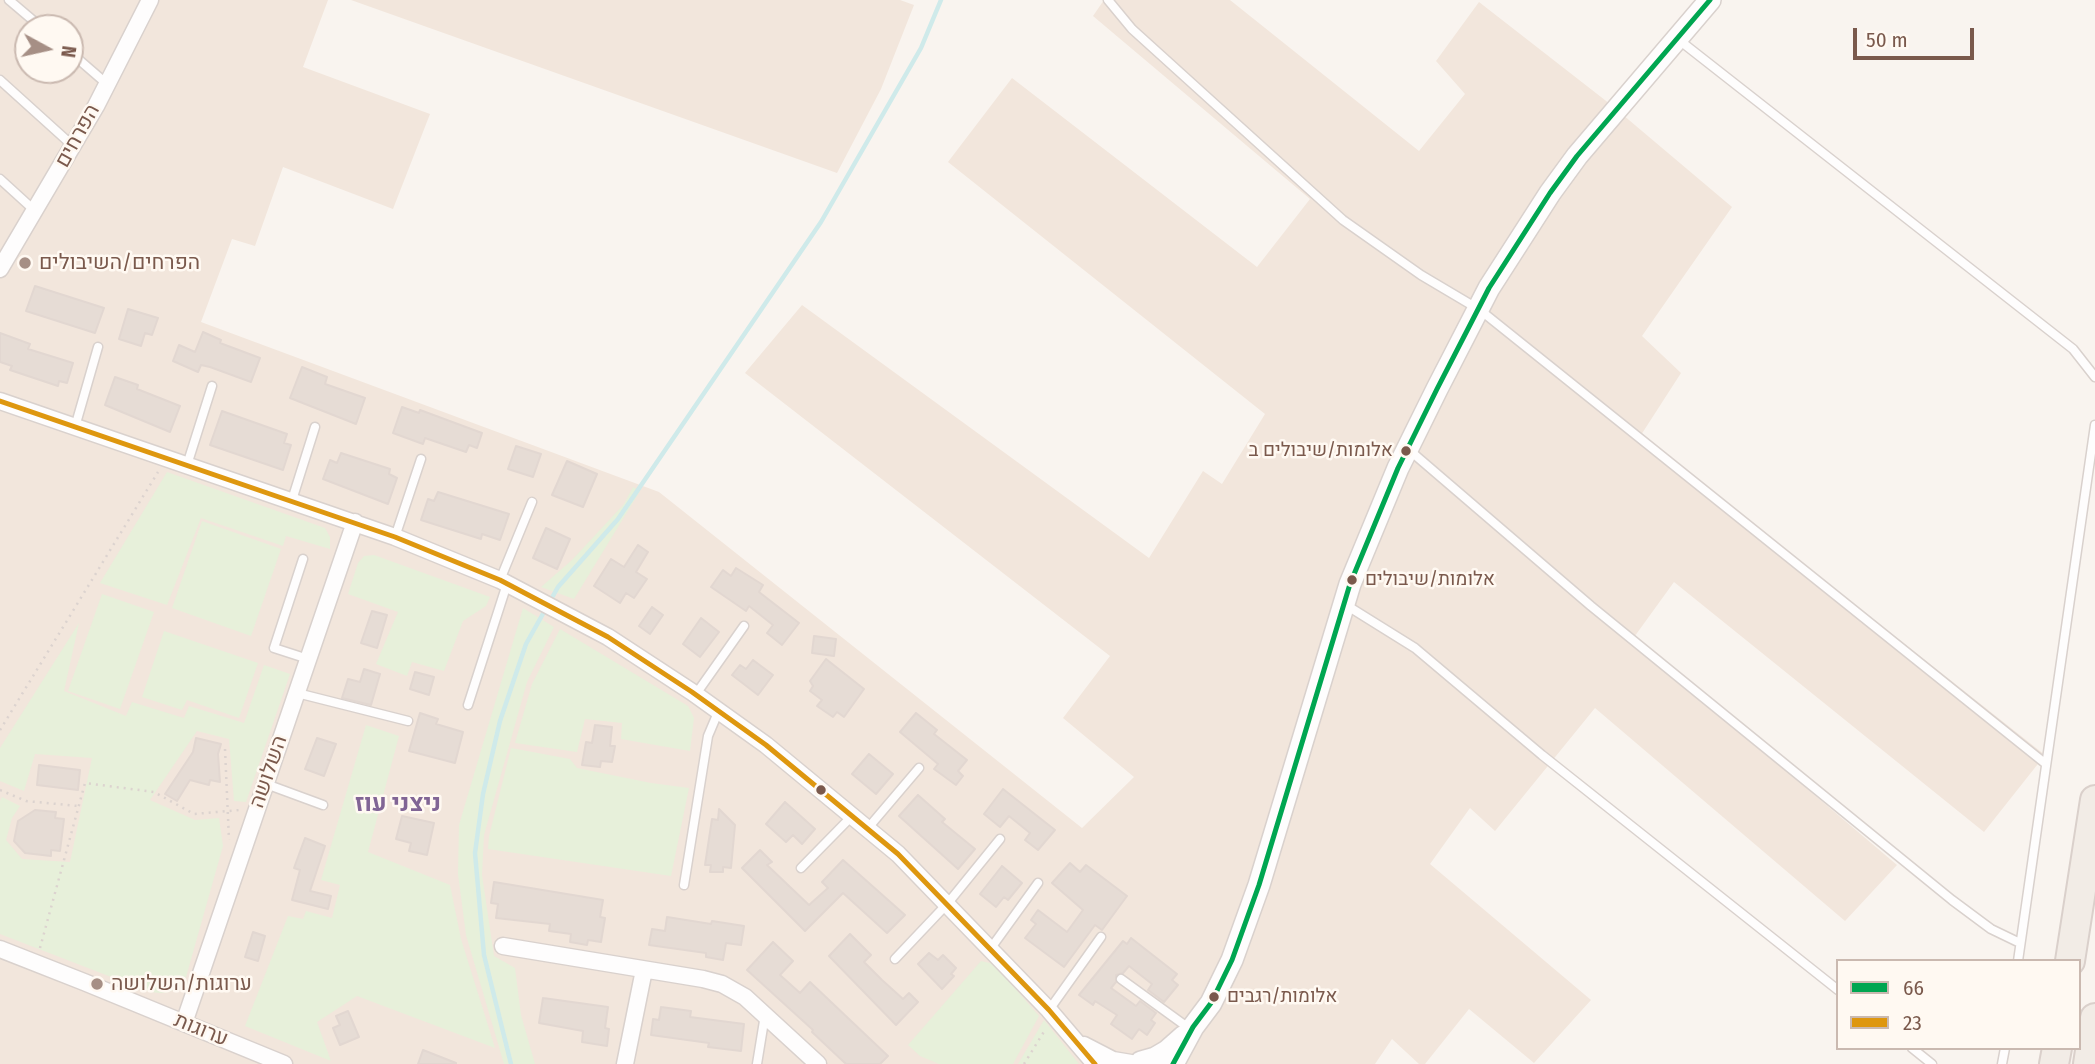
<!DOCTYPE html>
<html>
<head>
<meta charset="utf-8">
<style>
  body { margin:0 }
  #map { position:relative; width:2095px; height:1064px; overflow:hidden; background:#f9f4ef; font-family:"Fira Sans Condensed",sans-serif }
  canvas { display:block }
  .legend { position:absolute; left:1836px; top:959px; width:245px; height:91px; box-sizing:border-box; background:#fff9f2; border:2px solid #cab9b0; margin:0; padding:9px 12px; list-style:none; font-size:21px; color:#7a594c }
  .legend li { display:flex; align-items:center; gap:14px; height:35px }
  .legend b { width:35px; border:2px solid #cab9b0 }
  .north { position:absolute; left:14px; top:14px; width:70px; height:70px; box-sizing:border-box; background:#fff9f2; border:2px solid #cab9b0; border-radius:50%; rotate:98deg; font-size:19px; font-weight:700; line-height:28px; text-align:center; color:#7a594c }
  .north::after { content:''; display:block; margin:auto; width:24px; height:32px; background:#a68f85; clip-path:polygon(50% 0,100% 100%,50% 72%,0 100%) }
  .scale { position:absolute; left:1853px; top:28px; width:121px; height:32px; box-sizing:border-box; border:4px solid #7a594c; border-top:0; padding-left:9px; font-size:21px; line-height:24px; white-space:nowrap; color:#7a594c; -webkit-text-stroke:5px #fff9f2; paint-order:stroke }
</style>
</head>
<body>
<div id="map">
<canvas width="2095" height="1064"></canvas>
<ul class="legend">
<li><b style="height:9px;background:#00a651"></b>66</li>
<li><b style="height:9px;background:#de970f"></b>23</li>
</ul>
<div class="north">N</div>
<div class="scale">50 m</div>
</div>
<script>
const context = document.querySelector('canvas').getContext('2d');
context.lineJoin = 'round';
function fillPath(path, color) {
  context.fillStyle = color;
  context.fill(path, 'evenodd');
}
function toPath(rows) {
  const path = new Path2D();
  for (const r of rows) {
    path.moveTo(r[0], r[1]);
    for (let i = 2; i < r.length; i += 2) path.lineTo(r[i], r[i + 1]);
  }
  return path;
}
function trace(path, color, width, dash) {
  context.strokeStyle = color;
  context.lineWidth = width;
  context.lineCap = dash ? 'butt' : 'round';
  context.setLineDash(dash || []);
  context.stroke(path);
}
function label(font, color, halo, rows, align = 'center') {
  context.font = font + ' "Fira Sans Condensed",Heebo,sans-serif';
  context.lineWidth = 5;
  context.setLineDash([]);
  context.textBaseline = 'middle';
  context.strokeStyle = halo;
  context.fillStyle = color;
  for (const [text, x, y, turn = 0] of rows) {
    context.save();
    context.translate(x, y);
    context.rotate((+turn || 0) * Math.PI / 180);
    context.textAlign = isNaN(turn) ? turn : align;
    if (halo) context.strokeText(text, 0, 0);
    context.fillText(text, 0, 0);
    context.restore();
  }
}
const residential = toPath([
  [0,0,328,0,303,67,430,114,393,209,283,167,255,246,232,239,201,322,659,492,1082,828,1134,777,1063,718,1110,656,745,373,802,305,1149,558,1203,471,1222,484,1265,414,948,162,1012,78,1257,267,1310,199,1093,16,1104,0,1230,0,1419,151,1465,94,1436,61,1479,2,1610,104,1732,207,1642,336,1681,373,1641,435,2045,755,1984,832,1674,582,1632,640,1897,865,1845,921,1595,708,1495,831,1470,808,1430,864,1591,1000,1534,1063,1469,1009,1425,1064,1419,1064,1392,1039,1375,1064,0,1064],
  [28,28,70,28,70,70,28,70],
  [351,0,900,0,914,5,881,89,837,173]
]);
const green = toPath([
  [167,472,325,528,330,537,330,549,286,536,283,546,201,518,167,605,100,583],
  [633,487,640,491,574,599,541,587,572,560,624,504],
  [202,521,281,549,251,636,172,608],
  [374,555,490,597,486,606,463,621,444,671,412,662,407,676,376,664,398,612,348,594,358,563,364,556],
  [102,594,154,612,120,709,68,691],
  [523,608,554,627,527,682,484,835,482,875,494,956,515,968,521,1015,535,1064,504,1064,466,935,458,874,459,825],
  [79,623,64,691,126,716,132,702,184,718,189,706,244,723,264,665,290,674,246,802,234,801,229,739,197,731,150,800,195,820,219,818,223,846,186,977,179,987,169,992,160,993,150,992,0,934,0,801,2,797,20,806,12,818,6,840,22,859,70,862,92,758,35,754,24,791,0,781,0,748],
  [560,629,688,706,694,718,690,751,621,739,622,723,585,719,577,752,515,743,532,684],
  [164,631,258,663,239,718,187,700,182,710,142,697],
  [366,725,399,736,368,852,450,885,461,939,495,1048,357,996,317,1022,331,1061,245,1026,288,916,303,919,306,911,332,918,340,885,321,880],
  [511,748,570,759,577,768,651,783,689,788,671,876,488,849,489,836],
  [981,961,994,964,1039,1016,1013,1064,939,1064,920,1056,908,1045],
  [1044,1020,1079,1064,1018,1064]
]);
const stream = toPath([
  [511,1064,484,955,475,853,483,794,500,721,526,644,558,587,618,519,821,222,921,48,941,0]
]);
const building = toPath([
  [35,286,104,308,95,333,26,311,35,286],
  [128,309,158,318,152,335,145,333,141,346,119,339,128,309],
  [203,332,221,340,220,343,260,358,251,382,210,367,201,365,198,372,173,361,179,345,195,352,203,332],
  [0,333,30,344,28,349,73,363,67,383,59,381,58,386,10,370,12,366,0,362,0,333],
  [302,367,327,377,325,384,365,398,356,424,290,398,302,367],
  [115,377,138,385,137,389,180,406,170,432,105,405,115,377],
  [402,407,419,413,420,410,482,433,477,448,469,445,466,452,425,438,423,444,393,433,402,407],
  [222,411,287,434,284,443,291,445,283,470,210,445,222,411],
  [516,446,541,454,533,477,508,469,516,446],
  [341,453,390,469,389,474,397,478,388,504,323,479,330,460,337,463,341,453],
  [567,461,597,474,583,507,552,495,567,461],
  [438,492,509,514,500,540,482,534,481,539,421,520,428,499,434,501,438,492],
  [546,528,570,539,557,569,533,558,546,528],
  [638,545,648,552,636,572,647,579,634,598,626,593,620,603,594,586,611,559,624,567,638,545],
  [736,568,763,585,759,592,799,623,782,645,767,633,773,625,749,606,746,611,711,587,723,570,731,576,736,568],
  [652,607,663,615,650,634,639,626,652,607],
  [372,611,387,615,377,648,361,643,372,611],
  [701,618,719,632,700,657,683,644,701,618],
  [814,636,836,639,834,656,812,653,814,636],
  [826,659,864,689,844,717,837,712,833,717,817,706,822,700,810,691,813,686,810,681,826,659],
  [753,660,773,675,758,695,732,675,740,665,746,669,753,660],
  [364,669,380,674,371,705,342,698,348,679,360,682,364,669],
  [415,672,434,677,429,695,410,689,415,672],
  [420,713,438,719,436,724,463,732,455,763,409,751,420,713],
  [916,713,937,730,934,734,967,760,958,771,963,776,956,785,934,769,938,764,900,732,916,713],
  [595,725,612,727,610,746,615,746,612,762,601,761,600,767,582,765,586,742,592,743,595,725],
  [196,738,221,744,218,754,220,782,210,780,209,785,190,780,177,801,165,794,193,752,196,738],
  [317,738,336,744,324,776,305,769,317,738],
  [869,754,893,774,876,794,852,774,869,754],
  [39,765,80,770,78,790,37,785,39,765],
  [1003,789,1055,830,1038,850,1025,840,1030,833,1009,816,1000,827,984,814,1003,789],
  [918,795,945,819,942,822,975,849,958,869,899,816,918,795],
  [785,802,815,829,802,844,793,835,786,842,766,824,785,802],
  [719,809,735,825,731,868,723,867,723,872,710,872,711,865,705,865,712,819,718,820,719,809],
  [35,810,56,812,55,818,64,819,60,851,51,850,51,856,25,853,14,841,18,821,35,810],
  [402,816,434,823,427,855,409,851,411,843,396,839,402,816],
  [305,838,325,846,310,891,331,896,328,909,292,900,300,870,294,868,305,838],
  [760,850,772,862,767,865,809,905,828,888,822,882,843,860,905,915,887,933,843,893,805,931,742,868,760,850],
  [1070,863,1080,872,1086,865,1127,896,1102,930,1095,925,1064,967,1025,938,1036,924,1031,920,1038,910,1067,932,1083,910,1052,883,1070,863],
  [1002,866,1022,883,1008,900,1004,897,996,907,980,894,1002,866],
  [494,882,603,900,600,917,605,918,601,942,588,940,587,945,570,942,571,934,549,931,550,924,496,918,498,904,491,903,494,882],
  [667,917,711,924,712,921,744,926,741,945,726,943,723,960,706,957,706,953,649,945,652,929,665,931,667,917],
  [253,932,265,936,258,961,245,957,253,932],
  [850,934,871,955,864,962,882,980,903,999,909,993,918,1002,896,1025,829,956,850,934],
  [1131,938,1177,974,1172,980,1178,985,1164,1002,1148,990,1152,984,1129,966,1123,973,1116,975,1116,982,1111,988,1136,1006,1140,1001,1156,1013,1151,1020,1155,1023,1147,1035,1139,1029,1132,1039,1111,1024,1117,1015,1095,1001,1093,1005,1079,995,1123,941,1127,944,1131,938],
  [773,942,793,961,780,975,800,993,810,982,888,1056,880,1064,846,1064,812,1032,813,1030,747,970,773,942],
  [929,953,938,960,943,955,956,968,951,974,954,976,942,989,918,964,929,953],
  [543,998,608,1007,605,1028,609,1029,607,1046,582,1042,583,1031,539,1023,543,998],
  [661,1007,691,1011,690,1017,744,1024,741,1051,708,1047,709,1043,651,1035,653,1019,659,1020,661,1007],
  [348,1011,359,1037,340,1045,333,1028,340,1025,336,1016,348,1011],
  [423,1050,456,1063,456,1064,418,1064,423,1050]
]);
const path = toPath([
  [0,730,158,472],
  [225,749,229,840],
  [0,790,26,801,78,806],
  [40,948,85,783,154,792,194,814,240,810],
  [1024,1064,1045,1030]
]);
const service = toPath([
  [9,0,42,28],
  [1108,0,1132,29,1343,220,1421,275,1480,310,2046,764],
  [1679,40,2073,349,2095,377],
  [70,52,107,84],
  [0,80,73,146],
  [0,179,34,210],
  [75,427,98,347],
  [1408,449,1591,606,1952,900,1991,929,2020,943],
  [187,465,212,386],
  [292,500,315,427],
  [395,537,421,459],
  [303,559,274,648,308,659],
  [500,580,532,502],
  [1346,605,1415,648,1542,755,1838,990],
  [297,693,408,721],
  [696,694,744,626],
  [468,705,507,584],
  [266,784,323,805],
  [868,828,919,768],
  [801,868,853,815],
  [684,885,708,736,719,710],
  [991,948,1038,883],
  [895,959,948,903,1000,839],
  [2018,961,2095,425],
  [1121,979,1190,1029],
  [1049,1010,1101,937],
  [1912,1048,1932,1064],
  [757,1064,765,1015],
  [2002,1064,2005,1048]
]);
const minor = toPath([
  [0,269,96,106,150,0],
  [0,401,395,537,500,580,608,637,692,692,766,745,898,854,1049,1010,1095,1064],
  [503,946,703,979,722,984,745,997,818,1064],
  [0,949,84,982,284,1064],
  [184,1023,355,522],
  [1084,1045,1113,1060,1131,1063],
  [625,1064,644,970]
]);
const tertiary = toPath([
  [1141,1062,1155,1058,1167,1051,1184,1036],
  [1173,1064,1193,1027,1211,1003,1232,960,1259,885,1350,584,1398,468,1437,389,1489,288,1550,193,1577,156,1710,0]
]);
const trunk = toPath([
  [2070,961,2095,800],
  [2054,1064,2057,1048],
  [2088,1064,2095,1018]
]);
const bus1 = toPath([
  [1173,1064,1193,1027,1211,1003,1232,960,1259,885,1350,584,1398,468,1437,389,1489,288,1550,193,1577,156,1710,0]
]);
const bus2 = toPath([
  [0,401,395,537,500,580,608,637,692,692,766,745,898,854,1049,1010,1095,1064]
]);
const markers = [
  [25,263,7,"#a68f85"],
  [1406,451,6,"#7a594c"],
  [1352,580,6,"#7a594c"],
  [821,790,6,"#7a594c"],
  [97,984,7,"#a68f85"],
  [1214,997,6,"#7a594c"]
];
const busNames = [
  ["אלומות/שיבולים ב",1393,451,"right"],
  ["אלומות/שיבולים",1365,580],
  ["אלומות/רגבים",1227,997]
];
const streetNames = [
  ["הפרחים",78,136,-61],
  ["השלושה",269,772,-71],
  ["ערוגות",201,1030,22]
];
const poiNames = [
  ["הפרחים/השיבולים",39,263],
  ["ערוגות/השלושה",111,984]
];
const quarterNames = [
  ["ניצני עוז",398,804]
];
fillPath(residential, '#f2e6dc');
fillPath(green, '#e7f0da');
trace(stream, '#cfeaea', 4.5);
fillPath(building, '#e6dcd5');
trace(building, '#e2d7d1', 2);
trace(service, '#d9d1cd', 11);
trace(minor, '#d9d1cd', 19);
trace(tertiary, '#d9d1cd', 24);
trace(trunk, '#dad0cb', 32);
trace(path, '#dcd3cf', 2.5, [2, 5]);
trace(service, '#fefdfd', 8);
trace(minor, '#fefdfd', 16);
trace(tertiary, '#fefdfd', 21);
trace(trunk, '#f2ece6', 28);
trace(bus1, '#00a651', 5);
trace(bus2, '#de970f', 5);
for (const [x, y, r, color] of markers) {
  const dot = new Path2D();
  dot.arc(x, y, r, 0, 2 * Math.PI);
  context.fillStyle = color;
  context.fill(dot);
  trace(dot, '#fff9f2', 2.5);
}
label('19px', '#7a594c', '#fff9f2', busNames, 'left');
label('21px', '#7a594c', '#fff9f2', streetNames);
label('21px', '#7a594c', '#fff9f2', poiNames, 'left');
label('bold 24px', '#816595', '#fff9f2', quarterNames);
</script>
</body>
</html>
